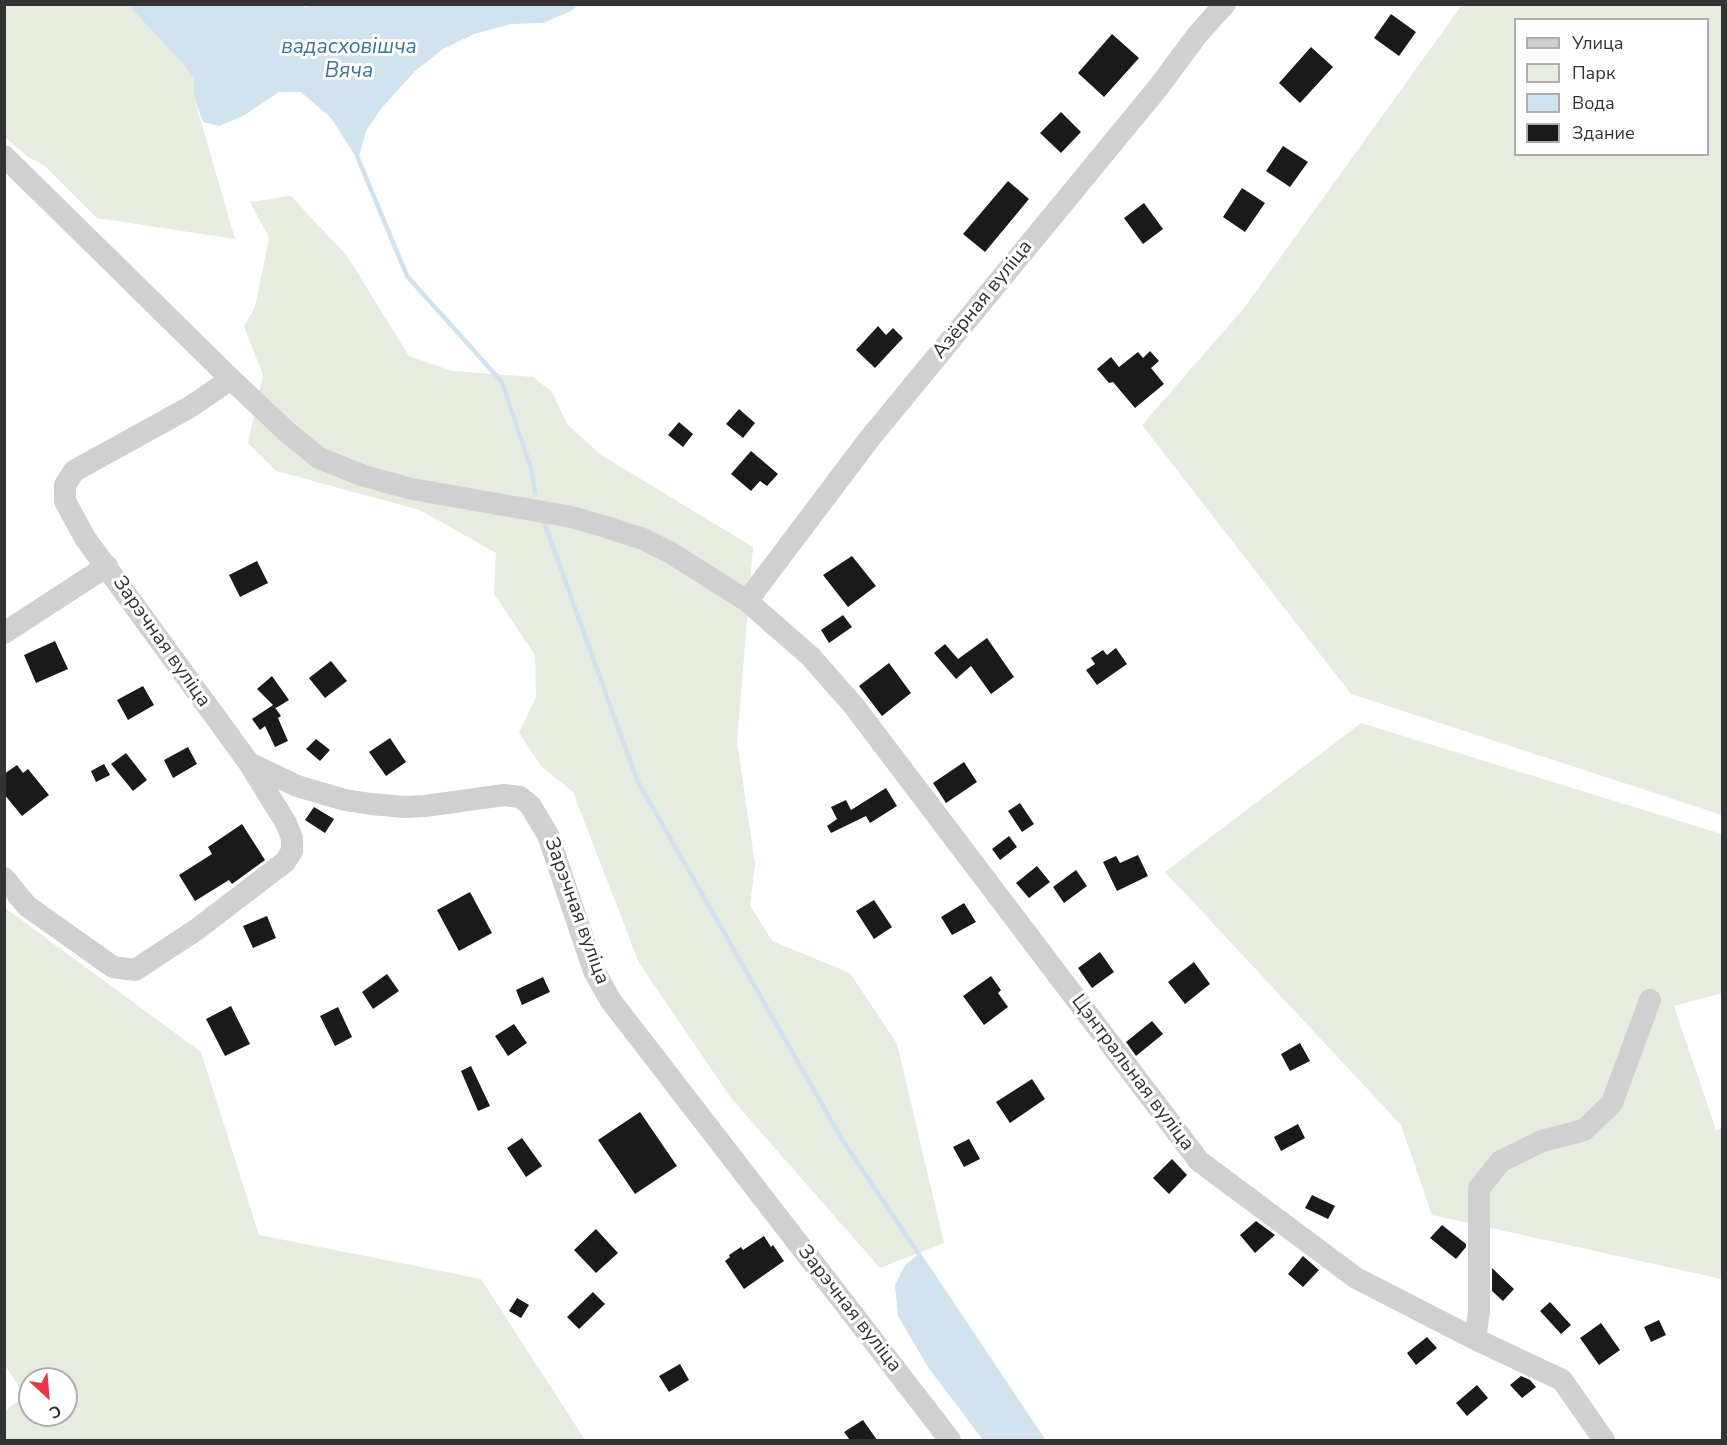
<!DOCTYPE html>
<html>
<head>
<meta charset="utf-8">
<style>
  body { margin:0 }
  #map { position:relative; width:1727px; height:1445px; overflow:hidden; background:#fff; font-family:"Nunito Sans",sans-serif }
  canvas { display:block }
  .frame { position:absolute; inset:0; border:6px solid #333; pointer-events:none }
  .legend { position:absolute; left:1514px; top:18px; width:195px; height:138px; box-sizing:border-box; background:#fff; border:2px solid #adadad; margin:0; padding:8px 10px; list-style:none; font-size:18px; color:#333 }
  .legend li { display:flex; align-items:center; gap:12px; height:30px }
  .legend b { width:30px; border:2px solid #adadad }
  .north { position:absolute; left:18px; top:1367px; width:60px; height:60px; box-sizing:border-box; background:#fff; border:2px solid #adadad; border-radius:50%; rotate:154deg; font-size:16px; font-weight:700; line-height:24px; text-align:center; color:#333 }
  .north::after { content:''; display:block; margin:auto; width:21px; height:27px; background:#e63946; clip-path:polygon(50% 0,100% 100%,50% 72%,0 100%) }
</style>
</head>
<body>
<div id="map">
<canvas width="1727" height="1445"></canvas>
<div class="frame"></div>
<ul class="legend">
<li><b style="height:8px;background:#d0d0d0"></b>Улица</li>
<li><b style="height:16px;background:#e6ecdf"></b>Парк</li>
<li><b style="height:16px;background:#cfe2ee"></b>Вода</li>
<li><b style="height:16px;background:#1a1a1a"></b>Здание</li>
</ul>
<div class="north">С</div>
</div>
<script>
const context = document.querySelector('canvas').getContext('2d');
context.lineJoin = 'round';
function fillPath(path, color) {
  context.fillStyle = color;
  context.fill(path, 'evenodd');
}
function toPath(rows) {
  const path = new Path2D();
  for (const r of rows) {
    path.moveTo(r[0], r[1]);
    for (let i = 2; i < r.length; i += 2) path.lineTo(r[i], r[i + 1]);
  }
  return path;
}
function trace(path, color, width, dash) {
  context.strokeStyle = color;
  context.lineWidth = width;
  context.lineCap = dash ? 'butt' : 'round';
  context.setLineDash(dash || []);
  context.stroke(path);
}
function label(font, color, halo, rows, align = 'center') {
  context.font = font + ' "Nunito Sans",sans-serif';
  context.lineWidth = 6;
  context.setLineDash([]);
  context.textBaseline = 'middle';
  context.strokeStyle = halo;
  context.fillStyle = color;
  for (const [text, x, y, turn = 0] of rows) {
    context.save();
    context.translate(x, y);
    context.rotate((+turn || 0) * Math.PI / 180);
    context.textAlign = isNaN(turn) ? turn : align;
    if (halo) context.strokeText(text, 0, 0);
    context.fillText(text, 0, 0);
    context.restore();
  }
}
const green = toPath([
  [5,5,128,5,185,66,194,80,194,97,235,239,97,218,45,166,28,157,5,137],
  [1462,5,1722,5,1722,815,1351,694,1142,425,1244,308],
  [1516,20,1708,20,1708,154,1516,154],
  [291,196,347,256,409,356,452,371,533,377,552,392,567,424,601,455,753,547,737,742,755,864,750,905,772,941,850,973,897,1044,944,1243,880,1268,731,1098,639,963,573,792,541,766,519,733,536,697,535,655,494,594,496,553,420,510,276,471,248,443,263,375,244,326,255,307,269,238,250,202],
  [1361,723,1722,834,1722,993,1674,1006,1716,1130,1722,1128,1722,1279,1432,1215,1401,1125,1165,872],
  [5,908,201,1052,259,1235,481,1279,585,1440,5,1440,5,1411,25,1396,4,1364],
  [30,1379,66,1379,66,1415,30,1415]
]);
const water = toPath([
  [298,4,305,7,316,4,578,5,571,11,543,23,511,24,474,34,443,49,415,71,380,110,366,131,358,160,331,118,301,92,279,92,243,116,219,126,203,122,194,97,194,80,185,66,128,5],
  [919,1254,1043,1440,983,1440,928,1367,898,1316,895,1285,905,1265]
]);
const stream = toPath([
  [357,156,407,276,502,382,531,468,535,493],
  [544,522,637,780,843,1141,1043,1440]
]);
const building = toPath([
  [1391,14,1416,32,1399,56,1374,38],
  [1112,34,1139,58,1104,97,1078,73],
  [1311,47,1333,67,1300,103,1279,83],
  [1061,112,1081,132,1061,153,1040,133],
  [1283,146,1308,162,1290,187,1266,171],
  [1008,181,1029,199,985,252,963,234],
  [1242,188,1265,203,1245,232,1223,217],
  [1144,203,1163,229,1143,244,1124,218],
  [878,326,886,335,893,328,903,338,875,368,856,350],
  [1150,351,1159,361,1151,368,1164,384,1135,408,1113,382,1109,383,1097,369,1111,357,1119,367,1138,352,1143,358],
  [739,409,755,423,743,438,726,424],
  [679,422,693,434,683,447,668,435],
  [751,451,778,474,767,486,760,481,751,491,731,474],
  [852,556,876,586,848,607,823,575],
  [257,561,268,583,240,597,229,575],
  [843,615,852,627,829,643,821,630],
  [987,638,1014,677,991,694,971,666,956,679,934,653,945,644,958,659],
  [55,641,68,669,36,683,24,655],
  [1116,648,1127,664,1097,685,1086,670,1095,664,1091,658,1103,650,1107,655],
  [331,661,347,681,325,698,309,678],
  [889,663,911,693,882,716,859,686],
  [272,676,289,700,276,708,274,706,281,716,278,718,288,741,275,747,265,726,260,730,252,719,273,705,257,689],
  [143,686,154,705,128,720,117,700],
  [390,738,406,762,386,776,369,752],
  [316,739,330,750,320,761,306,749],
  [188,747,197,764,173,778,164,760],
  [126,753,147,780,133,791,111,764],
  [964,762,977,782,946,803,933,783],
  [104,764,110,775,96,782,91,771],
  [17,765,23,773,28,769,49,795,22,816,4,794,4,774],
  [886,788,897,806,870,823,866,816,831,833,827,826,837,819,831,807,846,800,851,810],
  [1020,803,1034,824,1022,832,1008,811],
  [314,807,334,819,325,833,305,820],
  [242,824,265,860,232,884,229,880,195,901,179,875,212,854,208,847],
  [1009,836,1017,847,1000,860,992,849],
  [1138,855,1148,876,1117,891,1103,862,1116,856,1120,863],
  [1037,866,1050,882,1029,898,1016,883],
  [1076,870,1087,886,1064,903,1053,887],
  [470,892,492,933,459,951,437,910],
  [874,900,892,927,874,939,856,911],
  [964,903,976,922,952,935,941,917],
  [267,916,276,938,253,948,243,926],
  [1100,952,1114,972,1092,988,1078,968],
  [1194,962,1210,984,1185,1004,1168,982],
  [387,974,399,991,373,1009,362,992],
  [991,976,1001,990,998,993,1008,1007,984,1025,963,996],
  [543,977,550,992,522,1005,516,990],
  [231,1006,250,1044,225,1056,206,1019],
  [338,1007,352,1037,335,1046,320,1016],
  [1152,1021,1163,1034,1136,1056,1126,1042],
  [514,1024,527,1043,508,1056,495,1036],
  [1300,1043,1310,1061,1290,1071,1281,1054],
  [471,1066,490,1106,478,1111,461,1071],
  [1032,1079,1045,1099,1010,1123,996,1102],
  [640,1112,677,1166,635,1194,598,1140],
  [1298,1124,1305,1138,1281,1151,1274,1137],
  [522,1138,542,1166,526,1177,507,1148],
  [969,1139,980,1159,964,1167,953,1147],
  [1172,1159,1187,1175,1169,1194,1153,1178],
  [1312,1195,1335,1206,1328,1219,1305,1208],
  [1256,1221,1275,1235,1255,1253,1240,1235],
  [1442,1225,1466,1244,1466,1247,1456,1259,1430,1238],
  [596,1229,618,1253,596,1273,574,1250],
  [764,1236,771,1247,773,1245,784,1261,744,1289,725,1261,730,1257,729,1255,741,1247,743,1250],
  [1303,1256,1319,1270,1303,1287,1288,1274],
  [1492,1268,1514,1289,1503,1301,1492,1291],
  [593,1292,605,1304,579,1329,567,1317],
  [517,1298,529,1305,521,1318,509,1311],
  [1550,1302,1571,1325,1561,1334,1540,1311],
  [1659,1320,1666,1335,1651,1342,1644,1327],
  [1601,1323,1620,1350,1599,1365,1580,1338],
  [1427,1337,1437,1348,1416,1365,1407,1353],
  [680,1364,689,1380,669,1392,659,1376],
  [1521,1376,1530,1380,1536,1387,1522,1398,1510,1385],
  [1477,1385,1488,1398,1467,1416,1456,1403],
  [863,1420,877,1440,850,1440,844,1432]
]);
const minor = toPath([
  [4,156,231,379,287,432,319,458,364,476,412,489,572,517,609,528,643,539,671,553,747,601,811,657,854,706,1199,1161,1356,1278,1475,1339,1562,1380,1604,1440],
  [231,379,190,407,74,471,65,485,65,501,85,538,249,763,297,786,345,800,371,804,404,807,425,806,504,795,520,797,530,805,548,835,594,971,611,1001,950,1440],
  [747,601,870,438,1157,89,1198,34,1225,4],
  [4,633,107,566],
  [4,878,27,906,113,967,135,970,196,930,285,862,292,851,292,838,286,823,249,763],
  [1475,1339,1479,1312,1479,1188,1501,1161,1542,1141,1584,1130,1612,1103,1650,1000]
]);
const streetNames = [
  ["Азёрная вуліца",983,300,-51],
  ["Зарэчная вуліца",161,642,55],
  ["Зарэчная вуліца",576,911,70],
  ["Цэнтральная вуліца",1132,1073,53],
  ["Зарэчная вуліца",849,1309,52]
];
const waterNames = [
  ["вадасховішча",349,48],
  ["Вяча",349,72]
];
fillPath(green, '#e6ecdf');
fillPath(water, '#cfe2ee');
trace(stream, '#cfe2ee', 4.5);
fillPath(building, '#1a1a1a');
trace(minor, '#d0d0d0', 22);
label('20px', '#333', '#fff', streetNames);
label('italic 21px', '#3f7597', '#fff', waterNames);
</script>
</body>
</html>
